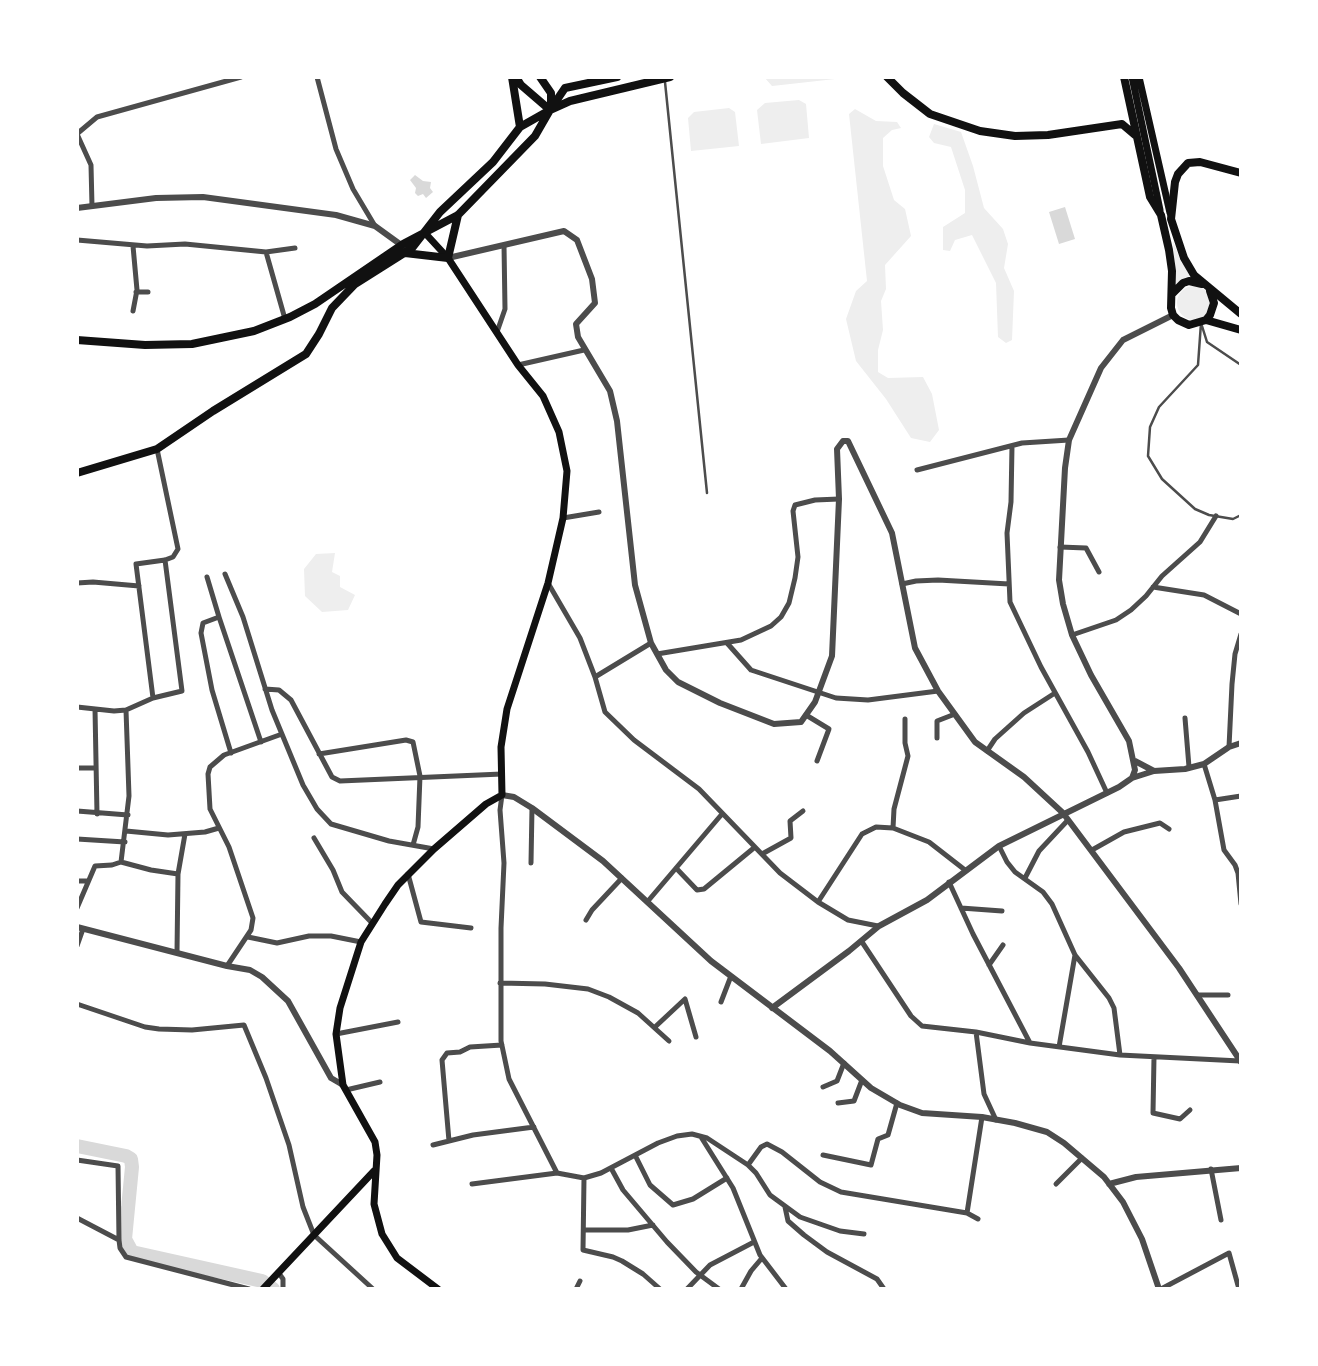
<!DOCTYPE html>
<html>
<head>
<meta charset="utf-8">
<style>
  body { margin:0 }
  #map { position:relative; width:1318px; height:1366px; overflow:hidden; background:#fff; font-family:"Asap Condensed",sans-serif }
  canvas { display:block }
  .frame { position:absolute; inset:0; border:79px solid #fff; pointer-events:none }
</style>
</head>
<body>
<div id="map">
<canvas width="1318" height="1366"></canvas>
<div class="frame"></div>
</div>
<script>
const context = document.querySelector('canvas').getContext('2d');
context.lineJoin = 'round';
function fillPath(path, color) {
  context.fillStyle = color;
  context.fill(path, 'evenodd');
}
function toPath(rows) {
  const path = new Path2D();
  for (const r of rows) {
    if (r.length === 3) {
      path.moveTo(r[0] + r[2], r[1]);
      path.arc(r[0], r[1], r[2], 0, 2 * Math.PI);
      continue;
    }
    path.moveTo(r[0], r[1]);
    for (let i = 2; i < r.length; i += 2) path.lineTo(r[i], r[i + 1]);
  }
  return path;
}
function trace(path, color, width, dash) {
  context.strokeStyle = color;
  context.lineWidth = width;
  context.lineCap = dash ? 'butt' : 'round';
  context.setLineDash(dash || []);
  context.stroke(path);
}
const green = toPath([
  [764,77,853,77,772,86],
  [799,100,806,104,809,138,761,144,757,110,765,103],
  [729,108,735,112,739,146,691,151,688,118,694,112],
  [855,109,876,121,897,122,901,128,892,130,883,138,883,166,894,200,905,209,911,236,885,265,886,289,881,301,883,330,878,350,878,372,888,378,923,377,932,394,939,430,930,442,911,438,886,399,856,361,846,319,856,291,867,281,849,114],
  [934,124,961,132,973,166,984,208,1003,229,1008,244,1004,268,1014,291,1012,340,1006,343,998,337,996,283,972,235,955,240,950,251,943,250,943,227,965,213,965,190,951,147,934,143,929,137],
  [1173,241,1181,262,1193,276,1186,277,1176,284],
  [1194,303,17],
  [335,553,332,572,340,576,340,587,355,595,348,610,322,612,305,596,304,569,316,554]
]);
const water = toPath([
  [415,175,423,181,431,182,430,188,433,192,426,198,423,194,418,196,415,193,416,188,410,180],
  [1065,207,1075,239,1059,244,1049,212]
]);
const river = toPath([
  [77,1146,126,1156,131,1159,132,1167,125,1239,132,1252,262,1281,273,1289]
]);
const service = toPath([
  [665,82,707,493],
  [1201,323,1198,365,1159,407,1150,427,1148,456,1162,479,1195,509,1209,515,1233,519,1241,515],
  [1202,326,1207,342,1241,365]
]);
const minor = toPath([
  [317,77,336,149,353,189,375,226],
  [78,133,97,117,241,77],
  [77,134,91,165,92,206],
  [77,240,147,246,185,244,266,252,285,319],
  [266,252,295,248],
  [136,292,148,292],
  [133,311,137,290,133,246],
  [497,332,505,309,504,245],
  [518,365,584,350],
  [1012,446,1011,502,1007,533,1010,602,1041,667,1088,752,1107,793],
  [917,470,1022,443,1069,440],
  [563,518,599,512],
  [1060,547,1086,548,1099,572],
  [225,574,243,617,272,710,303,785,317,809,331,824,389,841,434,849],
  [207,577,219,617,261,742],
  [77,583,93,582,139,586],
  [548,583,580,638,595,677,605,712,634,740,699,789,780,873,818,902,848,920,878,926],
  [902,584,916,581,938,580,1009,584],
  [1153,587,1204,595,1241,614],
  [219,617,203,623,201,633,212,690,231,753],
  [1072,635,1116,620,1131,610,1146,596,1162,576,1200,542,1216,516],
  [727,643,751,670,836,698,868,700,938,691],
  [657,654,741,640,771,626,781,617,789,603,795,578,798,557,793,511,795,505,815,500,839,499],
  [595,677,651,643],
  [265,689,279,690,291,700,332,777,340,781,502,774],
  [153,698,136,564,165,560,173,557,178,549,157,449],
  [77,707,114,711,126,710],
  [95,709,97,814],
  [806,715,829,729,817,761],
  [1185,718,1189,767],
  [937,738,937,721,955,714],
  [1229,747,1232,684,1235,654,1241,634],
  [987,751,995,739,1024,713,1055,693],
  [319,754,406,740,413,742,420,776,418,827,413,845],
  [1204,764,1215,800,1224,850,1235,865,1238,873,1241,904],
  [77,768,96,768],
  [502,795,500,810,504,863,501,928,501,1041,509,1079,557,1173,584,1178,601,1173,658,1143,677,1136,692,1134,707,1138,748,1165,756,1173,770,1195,800,1217,840,1231,864,1234],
  [1215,800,1241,796],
  [77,811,128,815],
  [893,828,894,809,908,756,905,743,905,719],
  [126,831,168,835,205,832,219,828],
  [314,838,333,870,342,892,372,923],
  [77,839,125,842],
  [999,846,1007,862,1015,872,1043,892,1052,904,1075,955,1109,998,1114,1008,1120,1055],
  [1092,850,1124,832,1160,823,1169,829],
  [762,854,791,838,790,821,803,811],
  [121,862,151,870,178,874],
  [531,863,532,808],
  [676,868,697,890,704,889,755,847],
  [408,874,421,922,471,928],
  [1025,878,1039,851,1068,820],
  [77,881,88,881],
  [949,882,973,934,1030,1043],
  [648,901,722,814],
  [818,902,862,834,876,827,893,828,929,842,965,870],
  [77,908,95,866,112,865,121,862,129,796,126,710,153,698,182,691,165,560],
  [961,908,1002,911],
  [586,920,592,910,622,878],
  [248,937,277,943,309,936,331,936,361,942],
  [862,942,911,1016,922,1026,976,1032,1030,1043,1120,1055,1240,1061],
  [77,946,83,929],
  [177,952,178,874,185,834],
  [989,965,1003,945],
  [227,966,251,930,253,918,229,847,210,809,208,774,210,767,224,755,282,734],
  [500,983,545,984,588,989,609,997,638,1013,669,1041],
  [1198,995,1228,995],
  [721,1002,731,976],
  [77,1004,145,1027,159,1029,192,1030,244,1025,266,1078,289,1145,303,1207,314,1235,373,1289],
  [655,1027,685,999,696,1037],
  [976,1032,984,1094,996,1120],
  [336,1034,398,1022],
  [1059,1047,1075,955],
  [1154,1057,1153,1113,1180,1119,1190,1110],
  [823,1087,837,1081,844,1063],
  [346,1090,380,1082],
  [838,1103,854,1101,862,1080],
  [701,1137,733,1188,760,1255,786,1289],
  [449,1141,442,1060,447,1053,460,1052,470,1047,502,1045],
  [433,1145,473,1135,534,1127],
  [823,1155,871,1165,878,1139,888,1135,897,1103],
  [636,1157,650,1185,673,1205,693,1199,727,1178],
  [77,1160,118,1166,119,1240,120,1248,126,1257,249,1289],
  [748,1165,761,1147,767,1144,782,1152,820,1182,841,1192,967,1213],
  [611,1168,623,1190,667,1242,696,1272,719,1289],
  [1211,1169,1221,1220],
  [584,1178,583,1250,613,1257,622,1261,643,1274,660,1289],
  [472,1184,557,1173],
  [1056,1184,1082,1158],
  [785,1207,788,1221,804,1235,827,1252,877,1279,884,1289],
  [77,1218,119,1240],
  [978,1219,967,1213,982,1117],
  [584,1230,628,1230,653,1225],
  [278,1272,283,1279,283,1289],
  [576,1289,580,1281],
  [687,1289,710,1265,754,1242],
  [741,1289,751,1271,762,1258],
  [1161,1289,1229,1253,1239,1289]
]);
const tertiary = toPath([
  [77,208,156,198,203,197,336,215,375,226,404,247],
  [448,258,564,231,577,240,592,279,595,303,576,324,578,337,610,391,617,421,635,585,651,643,666,670,678,682,720,703,774,724,801,722,815,702,832,656,839,499,837,449,843,441,848,441,892,533,915,648,938,691,975,742,1024,777,1063,813,1179,968,1241,1062],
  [1135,761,1154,771,1185,769,1204,764,1229,747,1241,743],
  [1132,778,1154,771],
  [502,795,514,797,532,808,603,861,711,961,830,1051,871,1088,900,1105,922,1113,982,1117,1015,1123,1047,1132,1064,1143,1104,1177,1123,1202,1142,1239,1159,1289],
  [77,927,227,966,250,970,262,977,288,1001,331,1078,343,1085],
  [772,1008,849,951,879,926,927,900,999,846,1119,787,1132,778,1135,770,1129,741,1091,675,1072,635,1063,604,1059,580,1065,468,1069,440,1101,368,1123,340,1173,315],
  [1109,1184,1136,1177,1241,1168]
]);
const secondary = toPath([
  [1132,77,1160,210],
  [1139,77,1170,213],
  [425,233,448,258,518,365,543,396,559,432,567,471,563,518,548,583,507,709,501,747,502,795,486,804,434,849,398,885,385,904,361,942,340,1008,336,1034,343,1085,375,1142,377,1155,374,1204,382,1234,397,1258,438,1289],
  [263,1289,374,1171]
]);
const primary = toPath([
  [512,77,520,127],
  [516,77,521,85,550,110],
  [540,77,551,93,551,107],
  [887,77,903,93,930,114,980,131,1015,136,1048,135,1122,124,1135,135],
  [1124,77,1150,197,1161,215,1169,250,1172,271,1171,308,1173,315,1178,320,1189,325,1206,320,1210,315,1214,303,1210,291],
  [1241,173,1200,162,1188,163,1178,174,1175,182,1171,219,1184,258,1194,275,1241,314],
  [405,253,448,258,458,215],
  [1172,294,1183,283,1189,281,1202,284],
  [1206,320,1241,330],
  [77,340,145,345,192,344,254,331,290,317,315,304,403,244,458,215,535,136,550,110,570,101,670,77],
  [77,473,157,449,213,411,306,354,319,334,332,308,355,284,412,248,440,212,493,162,520,127,550,110,565,88,617,77]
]);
fillPath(green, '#eee');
fillPath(water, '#d9d9d9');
trace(river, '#d9d9d9', 14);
trace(service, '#4c4c4c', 2.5);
trace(minor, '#4c4c4c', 5);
trace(tertiary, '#4c4c4c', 6);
trace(secondary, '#111', 7);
trace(primary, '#111', 8);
</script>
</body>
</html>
